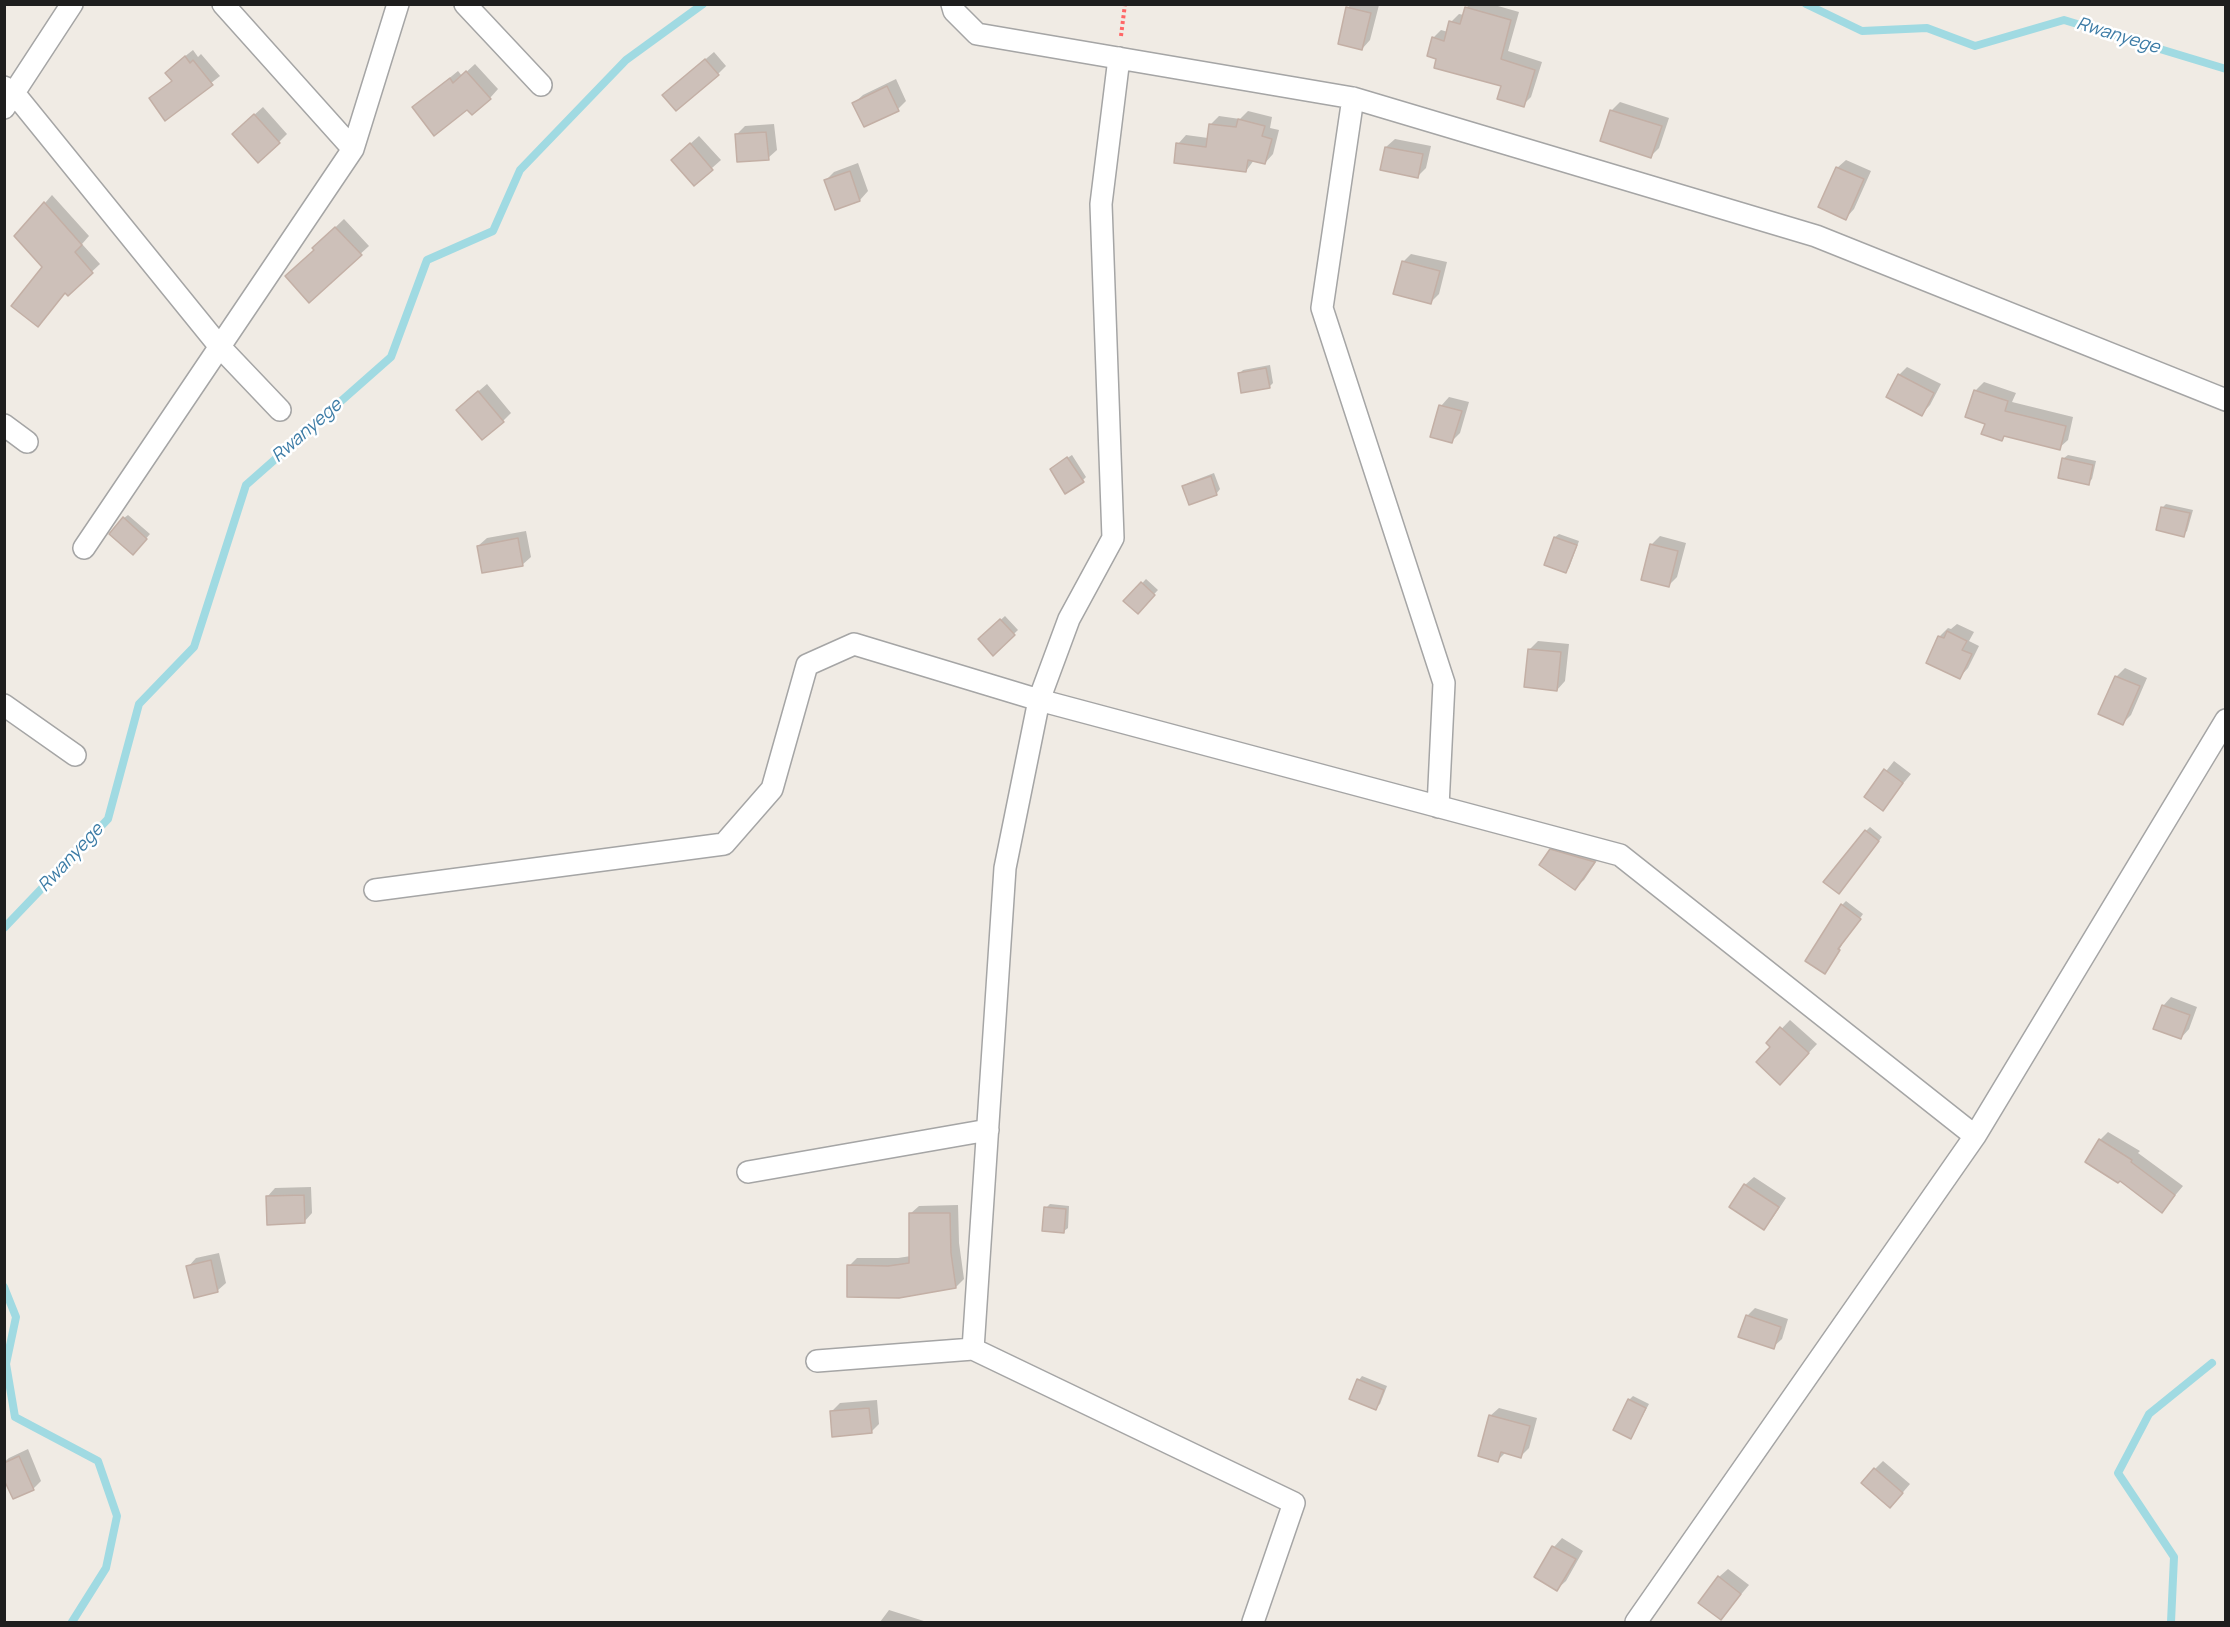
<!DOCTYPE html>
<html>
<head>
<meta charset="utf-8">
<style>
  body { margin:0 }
  #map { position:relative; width:2230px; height:1627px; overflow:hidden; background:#f0ebe4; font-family:Manrope,sans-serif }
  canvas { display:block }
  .frame { position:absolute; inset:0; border:6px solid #1e1e1e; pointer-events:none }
</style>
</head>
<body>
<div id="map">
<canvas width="2230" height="1627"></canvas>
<div class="frame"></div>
</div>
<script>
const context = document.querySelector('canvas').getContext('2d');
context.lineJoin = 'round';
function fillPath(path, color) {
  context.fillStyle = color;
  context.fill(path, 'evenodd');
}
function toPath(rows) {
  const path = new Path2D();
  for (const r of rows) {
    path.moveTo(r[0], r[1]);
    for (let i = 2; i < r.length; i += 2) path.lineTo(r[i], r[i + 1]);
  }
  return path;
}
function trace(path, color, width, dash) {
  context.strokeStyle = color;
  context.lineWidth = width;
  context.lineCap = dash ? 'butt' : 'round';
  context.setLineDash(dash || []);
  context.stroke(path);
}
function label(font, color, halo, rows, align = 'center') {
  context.font = font + ' Manrope,sans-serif';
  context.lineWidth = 5;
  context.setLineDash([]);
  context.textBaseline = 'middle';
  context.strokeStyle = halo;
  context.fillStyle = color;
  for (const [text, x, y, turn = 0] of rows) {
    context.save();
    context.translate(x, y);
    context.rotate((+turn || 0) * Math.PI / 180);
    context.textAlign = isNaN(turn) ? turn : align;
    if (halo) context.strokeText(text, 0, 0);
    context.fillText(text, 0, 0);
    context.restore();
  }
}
const shadow = toPath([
  [1351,4,1379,5,1370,40,1362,49,1348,8],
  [1470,4,1491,4,1519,12,1508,51,1542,62,1531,97,1523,105,1503,85,1438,58,1433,38,1441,30,1448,32,1451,22,1459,14,1464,15,1466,8],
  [193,50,198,57,201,54,220,76,165,119,151,98,173,80,174,65],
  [714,52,726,66,718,74,673,87],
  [475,64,498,89,490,98,467,108,414,107,458,71,462,76],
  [896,79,906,101,898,109,854,103,863,95],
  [1620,102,1669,118,1659,148,1651,156,1602,140,1612,110],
  [263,107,287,134,279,142,242,126],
  [1248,111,1272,117,1270,128,1279,130,1273,154,1265,163,1254,160,1246,171,1178,144,1186,135,1208,138,1210,125,1219,116,1240,119],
  [774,124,777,150,768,158,736,135,745,126],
  [699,136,721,160,694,184,681,152],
  [1395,139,1431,146,1426,168,1418,176,1386,147],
  [1846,160,1871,171,1854,209,1846,218,1837,168],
  [858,163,868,191,860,200,826,180,834,172],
  [52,195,89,236,82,244,100,264,68,294,66,292,38,325,43,267,45,203],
  [344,219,369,246,309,301,314,248],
  [1411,254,1447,262,1439,294,1431,302,1403,262],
  [1270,365,1273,383,1269,387,1239,374,1243,370],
  [1907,367,1941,384,1930,405,1922,414,1899,375],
  [1984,382,2016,393,2012,402,2073,417,2068,440,2059,448,2006,435,2002,439,1987,423,1967,416,1976,390],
  [487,384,511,413,503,421,466,402],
  [1449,397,1469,402,1460,433,1452,441,1441,406],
  [1072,455,1086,477,1083,480,1055,466],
  [2068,455,2096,461,2092,479,2088,483,2064,458],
  [1214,473,1220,489,1217,493,1190,503,1184,486,1188,483],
  [2166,504,2193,510,2187,531,2183,535,2163,507],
  [128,515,150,534,136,550,124,518],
  [526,531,531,557,522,565,478,546,487,538],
  [1559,534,1579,541,1569,568,1565,572,1546,564,1555,537],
  [1660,536,1686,543,1677,577,1668,586,1651,545],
  [1146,579,1158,590,1137,612,1126,601],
  [1005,616,1018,630,993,654,980,639],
  [1957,624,1974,632,1969,641,1979,646,1968,668,1960,677,1928,662,1940,636,1948,628,1951,629],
  [1538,641,1569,644,1565,681,1557,690,1529,650],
  [2125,668,2147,678,2131,715,2123,723,2116,677],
  [1894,761,1911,774,1882,809,1866,797],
  [1870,827,1882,837,1842,888,1866,831],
  [1559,842,1602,853,1584,880,1575,888,1551,850],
  [1846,901,1863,914,1841,944,1842,945,1828,968,1842,905],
  [2171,997,2197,1007,2189,1029,2181,1038,2163,1006],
  [1790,1020,1817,1044,1789,1074,1768,1043],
  [2108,1132,2140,1151,2138,1153,2183,1186,2162,1211,2100,1140],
  [1754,1177,1786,1198,1772,1219,1764,1228,1745,1185],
  [311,1187,312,1213,304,1222,267,1197,275,1188],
  [1050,1204,1069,1206,1068,1228,1064,1231,1046,1208],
  [958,1205,959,1243,964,1279,956,1287,849,1266,857,1258,898,1258,911,1256,910,1214,919,1206],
  [219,1253,226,1283,217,1291,188,1267,196,1258],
  [1755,1308,1788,1319,1782,1339,1773,1347,1747,1316],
  [1362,1376,1387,1386,1380,1404,1376,1408,1359,1380],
  [1633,1396,1649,1404,1631,1437,1629,1400],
  [877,1400,879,1424,871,1432,831,1412,840,1403],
  [1499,1408,1537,1418,1529,1448,1521,1456,1506,1452,1498,1460,1490,1416],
  [28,1449,41,1481,33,1489,4,1476,4,1462,9,1458],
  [1883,1461,1910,1484,1898,1498,1875,1469],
  [1562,1538,1583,1551,1566,1581,1557,1589,1536,1576,1554,1547],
  [1728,1569,1749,1585,1721,1618,1719,1577],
  [889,1610,927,1622,880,1622]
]);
const stream = toPath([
  [1806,4,1862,31,1927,28,1975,46,2064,20,2226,69],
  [4,928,108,819,139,704,194,647,246,485,391,357,427,260,493,231,520,170,626,60,703,4],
  [4,1287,16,1317,6,1364,15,1417,98,1461,117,1516,106,1568,72,1622],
  [2171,1622,2174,1557,2118,1473,2149,1414,2212,1363]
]);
const building = toPath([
  [1346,7,1371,13,1362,50,1338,44,1346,7],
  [1465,7,1511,20,1501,59,1535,70,1524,107,1497,99,1501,86,1434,68,1436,59,1427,56,1432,37,1444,41,1449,21,1460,24,1465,7],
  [185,56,190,63,193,60,213,85,165,121,149,98,172,81,165,73,185,56],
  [705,59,719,75,676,111,662,95,705,59],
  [466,71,491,99,472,115,467,110,434,136,412,107,450,78,453,83,466,71],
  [887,86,899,111,864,127,852,103,887,86],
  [1610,110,1662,126,1651,158,1600,141,1610,110],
  [254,114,280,143,258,163,232,134,254,114],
  [1238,119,1265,126,1262,136,1272,139,1265,164,1248,160,1246,172,1174,163,1176,143,1206,147,1209,124,1236,127,1238,119],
  [766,132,769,160,737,162,735,134,766,132],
  [690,143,713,170,694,186,671,160,690,143],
  [1385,147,1423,154,1418,178,1380,170,1385,147],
  [1836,167,1864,179,1846,220,1818,207,1836,167],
  [850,171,860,201,835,210,824,180,850,171],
  [44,202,82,245,75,252,93,273,68,296,65,293,38,327,11,306,42,267,14,236,44,202],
  [335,227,362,255,309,303,285,276,314,250,312,248,335,227],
  [1402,261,1440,271,1431,304,1393,294,1402,261],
  [1266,368,1270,388,1241,393,1238,373,1266,368],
  [1898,374,1934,393,1922,416,1886,397,1898,374],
  [1974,390,2008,401,2005,411,2066,426,2060,450,2004,436,2002,441,1981,434,1985,424,1965,417,1974,390],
  [478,391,504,422,482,440,456,410,478,391],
  [1439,405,1462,411,1452,443,1430,437,1439,405],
  [1067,457,1084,482,1065,494,1050,469,1067,457],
  [2062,458,2093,465,2089,485,2058,478,2062,458],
  [1211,476,1217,495,1189,505,1182,486,1211,476],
  [2161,507,2190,513,2184,537,2156,530,2161,507],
  [123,517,147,539,133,555,109,534,123,517],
  [1554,537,1577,545,1566,573,1544,565,1554,537],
  [518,538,523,566,482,573,477,546,518,538],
  [1650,544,1678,551,1669,587,1641,580,1650,544],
  [1141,582,1155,595,1138,614,1123,601,1141,582],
  [1000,619,1015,635,993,656,978,639,1000,619],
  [1947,631,1967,641,1962,650,1972,654,1960,679,1926,663,1938,636,1944,638,1947,631],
  [1528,649,1561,652,1557,691,1524,687,1528,649],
  [2115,676,2140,686,2123,725,2098,714,2115,676],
  [1884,769,1903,783,1883,811,1864,797,1884,769],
  [1865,830,1879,841,1839,894,1823,882,1865,830],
  [1550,849,1595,862,1575,890,1539,865,1550,849],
  [1841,904,1861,919,1838,949,1840,950,1825,974,1805,961,1841,904],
  [2162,1005,2190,1015,2181,1039,2153,1029,2162,1005],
  [1780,1027,1809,1053,1780,1085,1756,1062,1770,1047,1766,1043,1780,1027],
  [2099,1139,2132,1160,2131,1162,2175,1195,2162,1213,2120,1181,2118,1183,2085,1162,2099,1139],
  [1744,1184,1779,1207,1764,1230,1729,1207,1744,1184],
  [304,1195,305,1223,267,1225,266,1196,304,1195],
  [1044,1207,1066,1209,1064,1233,1042,1231,1044,1207],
  [909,1213,950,1213,951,1253,956,1288,899,1298,847,1297,847,1265,888,1266,909,1263,909,1213],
  [211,1260,218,1292,194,1298,186,1266,211,1260],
  [1746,1315,1781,1327,1774,1349,1738,1337,1746,1315],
  [1357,1379,1384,1390,1376,1410,1349,1399,1357,1379],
  [1628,1399,1646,1408,1631,1439,1613,1430,1628,1399],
  [869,1408,872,1433,832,1437,830,1411,869,1408],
  [1489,1415,1530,1426,1521,1458,1501,1452,1498,1462,1478,1456,1489,1415],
  [19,1456,34,1490,13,1499,4,1480,4,1463,19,1456],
  [1874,1468,1903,1493,1890,1508,1861,1483,1874,1468],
  [1552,1546,1576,1559,1557,1591,1534,1577,1552,1546],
  [1718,1576,1741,1594,1721,1620,1698,1603,1718,1576]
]);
const path = toPath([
  [1121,36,1125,4]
]);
const minor = toPath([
  [223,4,353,149],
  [465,4,541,85],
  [952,4,954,11,977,34,1353,98,1816,236,2226,400],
  [4,87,14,93,220,347,280,410],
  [1353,98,1322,308,1444,683,1438,807],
  [4,108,72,4],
  [4,425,27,442],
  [84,548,353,149,398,4],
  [4,705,75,755],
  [375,890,724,844,772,789,807,665,854,644,1039,700,1620,855,1975,1136],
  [748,1172,988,1130],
  [973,1349,1005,868,1039,700,1069,619,1113,538,1101,204,1119,58],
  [817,1361,973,1349,1294,1503,1253,1622],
  [1636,1622,1975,1136,2226,720]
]);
const waterNames = [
  ["Rwanyege",2118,36,17],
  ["Rwanyege",307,431,-41],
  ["Rwanyege",71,858,-47]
];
fillPath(shadow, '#0003');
trace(stream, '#a0dae2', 8);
fillPath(building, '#cdc0b9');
trace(building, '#c3afa5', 1.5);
trace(minor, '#a5a5a5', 24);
trace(path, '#f66', 4, [3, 3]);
trace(minor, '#fff', 21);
label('italic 18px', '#3d7ca6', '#fff', waterNames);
</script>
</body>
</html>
